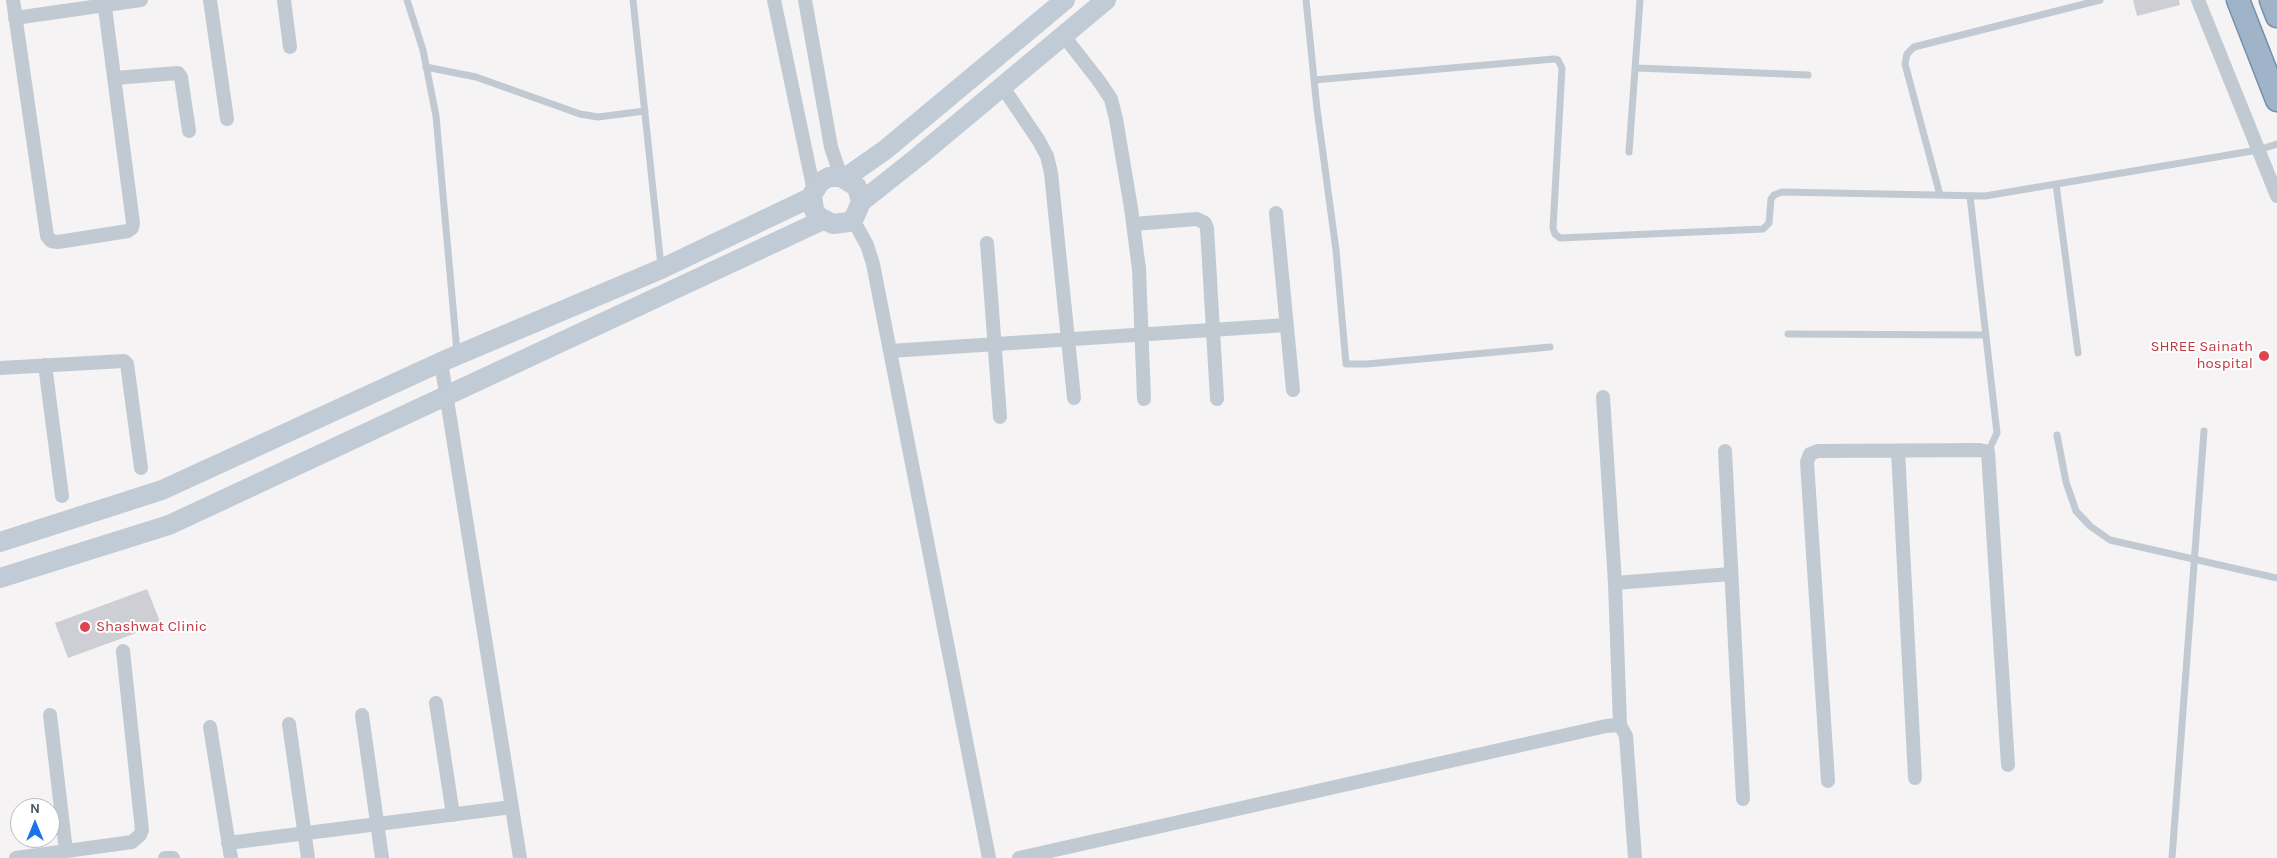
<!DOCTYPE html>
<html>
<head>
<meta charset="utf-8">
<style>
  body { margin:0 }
  #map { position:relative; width:2277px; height:858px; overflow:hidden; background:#f5f3f3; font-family:Karla,sans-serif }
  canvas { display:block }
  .north { position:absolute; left:10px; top:798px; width:50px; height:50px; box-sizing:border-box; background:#fff; border:1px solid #b7bbc0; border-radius:50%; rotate:0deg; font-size:14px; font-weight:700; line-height:20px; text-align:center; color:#4a5661 }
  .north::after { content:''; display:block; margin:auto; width:18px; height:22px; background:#1a73e8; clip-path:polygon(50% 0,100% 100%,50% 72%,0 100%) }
</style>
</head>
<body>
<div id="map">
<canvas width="2277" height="858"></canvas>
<div class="north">N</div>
</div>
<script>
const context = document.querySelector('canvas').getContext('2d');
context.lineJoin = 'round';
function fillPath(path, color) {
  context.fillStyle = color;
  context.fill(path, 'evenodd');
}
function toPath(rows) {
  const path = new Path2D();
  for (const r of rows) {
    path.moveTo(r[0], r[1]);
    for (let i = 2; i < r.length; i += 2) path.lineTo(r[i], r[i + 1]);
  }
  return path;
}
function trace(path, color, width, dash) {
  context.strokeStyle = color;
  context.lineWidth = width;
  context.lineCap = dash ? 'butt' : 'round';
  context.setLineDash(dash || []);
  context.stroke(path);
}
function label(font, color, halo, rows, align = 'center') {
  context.font = font + ' Karla,sans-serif';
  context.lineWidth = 4;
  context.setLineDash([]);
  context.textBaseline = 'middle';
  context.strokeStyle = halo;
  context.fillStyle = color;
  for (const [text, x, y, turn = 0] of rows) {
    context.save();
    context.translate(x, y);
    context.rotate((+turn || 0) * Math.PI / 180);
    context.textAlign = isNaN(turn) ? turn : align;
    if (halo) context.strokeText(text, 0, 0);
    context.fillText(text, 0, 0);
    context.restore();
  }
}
const building = toPath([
  [2133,0,2179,0,2180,5,2137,16],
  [147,589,161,624,68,658,55,623]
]);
const service = toPath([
  [407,0,423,50,436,116,457,352],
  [633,0,661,266],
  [1306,0,1317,109,1336,250,1346,364,1367,364,1550,347],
  [426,67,476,77,580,114,598,117,645,111],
  [1637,68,1808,75],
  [1314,80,1554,59,1558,60,1562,68,1553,228,1555,234,1560,238,1763,229,1769,223,1771,199,1774,195,1782,192,1985,196,2258,150,2277,144],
  [1629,152,1640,0],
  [2056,184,2078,353],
  [1940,195,1905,64,1907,54,1914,47,2100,0],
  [1970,196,1997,433,1988,452],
  [1788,334,1986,335],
  [2057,435,2066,482,2076,511,2090,526,2110,540,2277,578],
  [2172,858,2204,431]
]);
const minor = toPath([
  [13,0,47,236,51,241,58,242,128,231,132,228,133,223,104,0],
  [210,0,227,119],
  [284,0,290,47],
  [774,0,814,191],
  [805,0,831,147,841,177],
  [2198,0,2277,196],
  [15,18,141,0],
  [1063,35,1099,81,1111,99,1116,119,1131,208,1139,269,1144,399],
  [115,78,178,73,181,77,189,131],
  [1002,86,1039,141,1047,156,1051,173,1074,398],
  [1276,213,1293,390],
  [852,218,867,245,873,264,989,858],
  [1133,224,1197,219,1205,223,1207,228,1217,399],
  [987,243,1000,417],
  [890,351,1287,325],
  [441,362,520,858],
  [45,365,62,496],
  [0,368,124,361,127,364,141,468],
  [1603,397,1615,583,1620,725],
  [1725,451,1743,799],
  [1898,451,1915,778],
  [1615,583,1731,574],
  [436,703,453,815],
  [50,715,66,851],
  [362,715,382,858],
  [289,724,308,858],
  [210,727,231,858],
  [1828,781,1807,462,1810,454,1818,451,1980,450,1988,452,2008,765],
  [228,843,512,807],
  [16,858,132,842,140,835,142,830,123,651],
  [165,858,173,858],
  [1019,858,1606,726,1620,725,1626,736,1635,858]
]);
const secondary = toPath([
  [845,178,885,150,1065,0],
  [861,202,857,187,841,177,829,177,820,182,812,195,814,210,819,217,833,224,849,222,855,216,861,202,919,156,1106,0],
  [0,542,162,490,441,362,661,269,812,197],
  [0,578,169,525,823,220]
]);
const trunk = toPath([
  [2238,0,2277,100],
  [2271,0,2277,16]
]);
const markers = [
  [2264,356,6,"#e0444e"],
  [85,627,6,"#e0444e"]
];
const healthNames = [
  ["SHREE Sainath",2253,347],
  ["hospital",2253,364],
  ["Shashwat Clinic",96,627,"left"]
];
fillPath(building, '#cdcfd5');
trace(trunk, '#7690ad', 25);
trace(service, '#c1cad2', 7);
trace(minor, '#c1cad2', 14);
trace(secondary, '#c1cbd6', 20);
trace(trunk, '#9fb4c9', 22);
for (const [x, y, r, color] of markers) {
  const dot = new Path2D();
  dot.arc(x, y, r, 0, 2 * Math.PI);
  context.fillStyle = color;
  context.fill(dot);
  trace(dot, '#fff', 2);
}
label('15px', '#be3a42', '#fff', healthNames, 'right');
</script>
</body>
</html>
